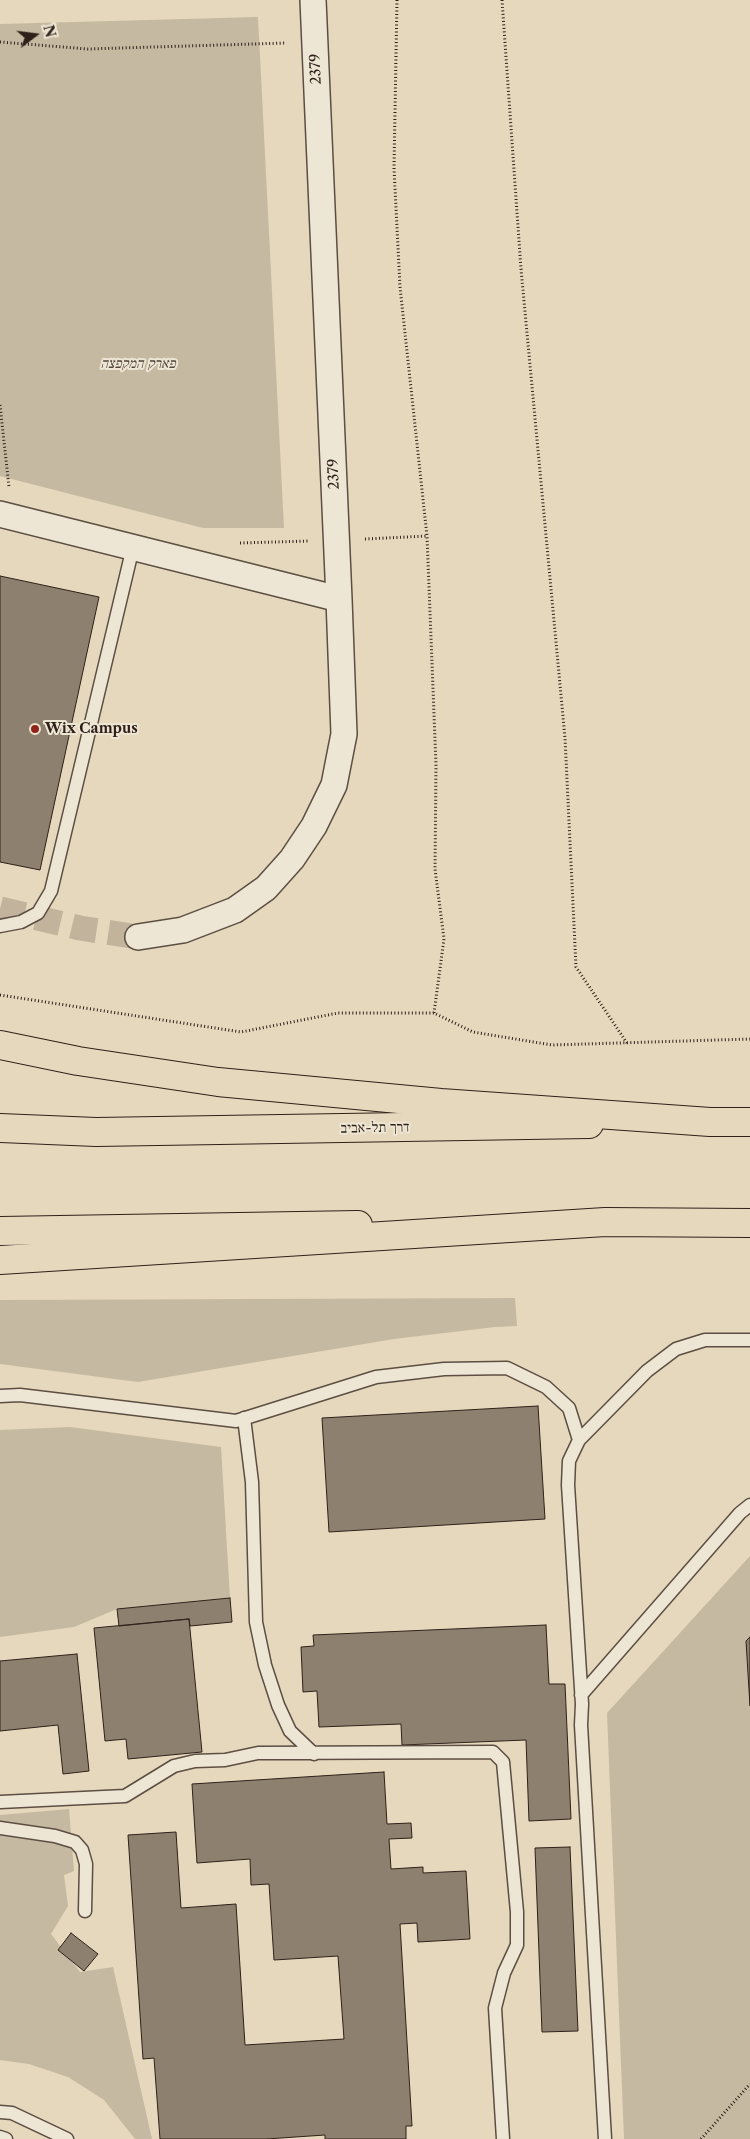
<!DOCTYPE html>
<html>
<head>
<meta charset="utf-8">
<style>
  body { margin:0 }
  #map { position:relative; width:750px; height:2139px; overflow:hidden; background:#e5d8bd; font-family:"Libre Caslon Text",serif }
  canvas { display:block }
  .north { position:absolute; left:10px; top:10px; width:50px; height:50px; -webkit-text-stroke:4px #eee6d4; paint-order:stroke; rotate:75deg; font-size:14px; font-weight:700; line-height:20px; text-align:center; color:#2f2019 }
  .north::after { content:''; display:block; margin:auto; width:18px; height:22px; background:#2f2019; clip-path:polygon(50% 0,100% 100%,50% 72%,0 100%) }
</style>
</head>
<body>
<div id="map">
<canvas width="750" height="2139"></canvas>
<div class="north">N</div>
</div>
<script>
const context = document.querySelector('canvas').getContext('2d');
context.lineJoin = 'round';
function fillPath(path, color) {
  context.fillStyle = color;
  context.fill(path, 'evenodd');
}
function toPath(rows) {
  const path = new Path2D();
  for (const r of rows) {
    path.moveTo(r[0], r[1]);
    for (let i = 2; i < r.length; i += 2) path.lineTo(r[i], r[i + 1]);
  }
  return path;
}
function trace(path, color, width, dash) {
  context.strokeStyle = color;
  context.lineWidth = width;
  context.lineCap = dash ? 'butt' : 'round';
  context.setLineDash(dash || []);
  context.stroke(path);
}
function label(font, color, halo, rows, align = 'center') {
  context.font = font + ' "Libre Caslon Text","Frank Ruhl Libre",serif';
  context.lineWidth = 4;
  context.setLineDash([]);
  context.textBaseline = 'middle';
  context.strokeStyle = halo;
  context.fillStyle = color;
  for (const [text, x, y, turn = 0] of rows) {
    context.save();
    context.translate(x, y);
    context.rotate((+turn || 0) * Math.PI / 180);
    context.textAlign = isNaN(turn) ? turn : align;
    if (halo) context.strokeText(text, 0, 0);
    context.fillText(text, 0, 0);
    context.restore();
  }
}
const green = toPath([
  [258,17,284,528,203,528,0,476,0,24],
  [515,1298,517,1326,495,1327,394,1339,138,1382,0,1364,0,1300],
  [70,1427,221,1447,230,1598,117,1609,74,1627,0,1637,0,1430],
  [750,1556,750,1637,746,1641,750,1706,750,2139,624,2139,607,1713],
  [69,1809,74,1871,64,1875,68,1906,51,1934,80,1972,113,1967,152,2139,135,2139,104,2100,68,2077,29,2064,0,2060,0,1815]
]);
const building = toPath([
  [0,576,99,597,40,870,0,862,0,576],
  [538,1406,545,1519,329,1532,322,1418,538,1406],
  [230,1598,232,1622,190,1626,189,1619,119,1626,117,1609,230,1598],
  [189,1619,202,1752,128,1759,126,1739,105,1741,94,1628,189,1619],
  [546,1625,549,1684,565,1684,571,1819,529,1821,526,1740,402,1745,401,1724,319,1727,317,1691,303,1692,301,1647,314,1646,313,1635,546,1625],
  [750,1637,750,1706,746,1641,750,1637],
  [77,1654,89,1771,63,1774,58,1725,0,1731,0,1661,77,1654],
  [384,1772,387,1824,411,1823,412,1838,389,1839,391,1869,423,1867,423,1873,466,1871,470,1939,418,1942,417,1923,400,1924,412,2126,406,2126,406,2139,325,2139,325,2135,266,2139,160,2139,154,2058,143,2059,128,1835,176,1832,181,1908,236,1904,245,2045,344,2039,338,1956,274,1960,269,1884,251,1885,250,1859,197,1863,192,1784,384,1772],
  [570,1847,578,2031,542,2032,535,1848,570,1847],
  [71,1933,98,1954,84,1971,58,1950,71,1933]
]);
const minorTunnel = toPath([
  [0,909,80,928,138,937]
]);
const path = toPath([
  [397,0,394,168,400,287,427,536,436,765,435,869,444,939,434,1013],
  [502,0,521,269,565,738,576,967,627,1043],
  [0,42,88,49,286,43],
  [0,405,9,487],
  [365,539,427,536],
  [240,543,309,541],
  [0,995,241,1032,338,1013,434,1013,473,1032,552,1045,750,1039],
  [701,2139,750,2084]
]);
const service = toPath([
  [0,926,21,922,38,913,51,891,133,547],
  [0,1396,20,1395,236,1421,376,1377,444,1369,507,1368,546,1387,569,1408,579,1440],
  [244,1418,252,1482,256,1622,265,1665,278,1705,290,1731,314,1754],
  [581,1695,740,1513,750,1505],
  [0,1802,125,1796,174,1766,195,1761,225,1760,258,1753,493,1752,503,1762,517,1912,517,1945,504,1973,495,2008,503,2139],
  [0,1828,55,1836,75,1842,82,1850,86,1864,85,1911],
  [0,2112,12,2113,67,2139],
  [0,2137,6,2139],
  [605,2139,581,1725,582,1704,568,1485,569,1461,579,1440,647,1371,676,1349,705,1340,750,1340]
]);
const minor = toPath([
  [0,514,339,599,313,0],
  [138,937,183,930,235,910,266,888,292,859,314,826,334,785,344,734,339,599]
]);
const trunk = toPath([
  [0,1128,96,1132,589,1124],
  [0,1231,358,1225]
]);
const motorway = toPath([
  [0,1045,78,1061,218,1082,441,1103,710,1122,750,1122],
  [0,1260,605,1222,750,1223]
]);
const markers = [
  [35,729,5,"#8f2418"]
];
const streetNames = [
  ["2379",316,69,-93],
  ["2379",334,474,-93],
  ["דרך תל-אביב",375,1128,-1]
];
const parkNames = [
  ["פארק המקפצה",138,364]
];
const poiNames = [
  ["Wix Campus",45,729]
];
fillPath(green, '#c6b9a1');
fillPath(building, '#8e806e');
trace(building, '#2f2019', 1);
trace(minorTunnel, '#c1b39c', 25, [25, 12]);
trace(service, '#5c4e42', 15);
trace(minor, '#5c4e42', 28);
trace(trunk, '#2f2019', 30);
trace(motorway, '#2f2019', 30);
trace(path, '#2f2019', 3, [1, 2.5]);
trace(service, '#eee6d4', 12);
trace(minor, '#eee6d4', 25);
trace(trunk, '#e5d8bd', 28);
trace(motorway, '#e5d8bd', 28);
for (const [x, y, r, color] of markers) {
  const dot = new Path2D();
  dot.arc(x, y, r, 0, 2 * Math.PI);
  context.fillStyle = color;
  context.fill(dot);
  trace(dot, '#eee6d4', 2);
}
label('14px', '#2f2019', '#eee6d4', streetNames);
label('italic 14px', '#55463b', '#eee6d4', parkNames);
label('bold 14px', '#2f2019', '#eee6d4', poiNames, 'left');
</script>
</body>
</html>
